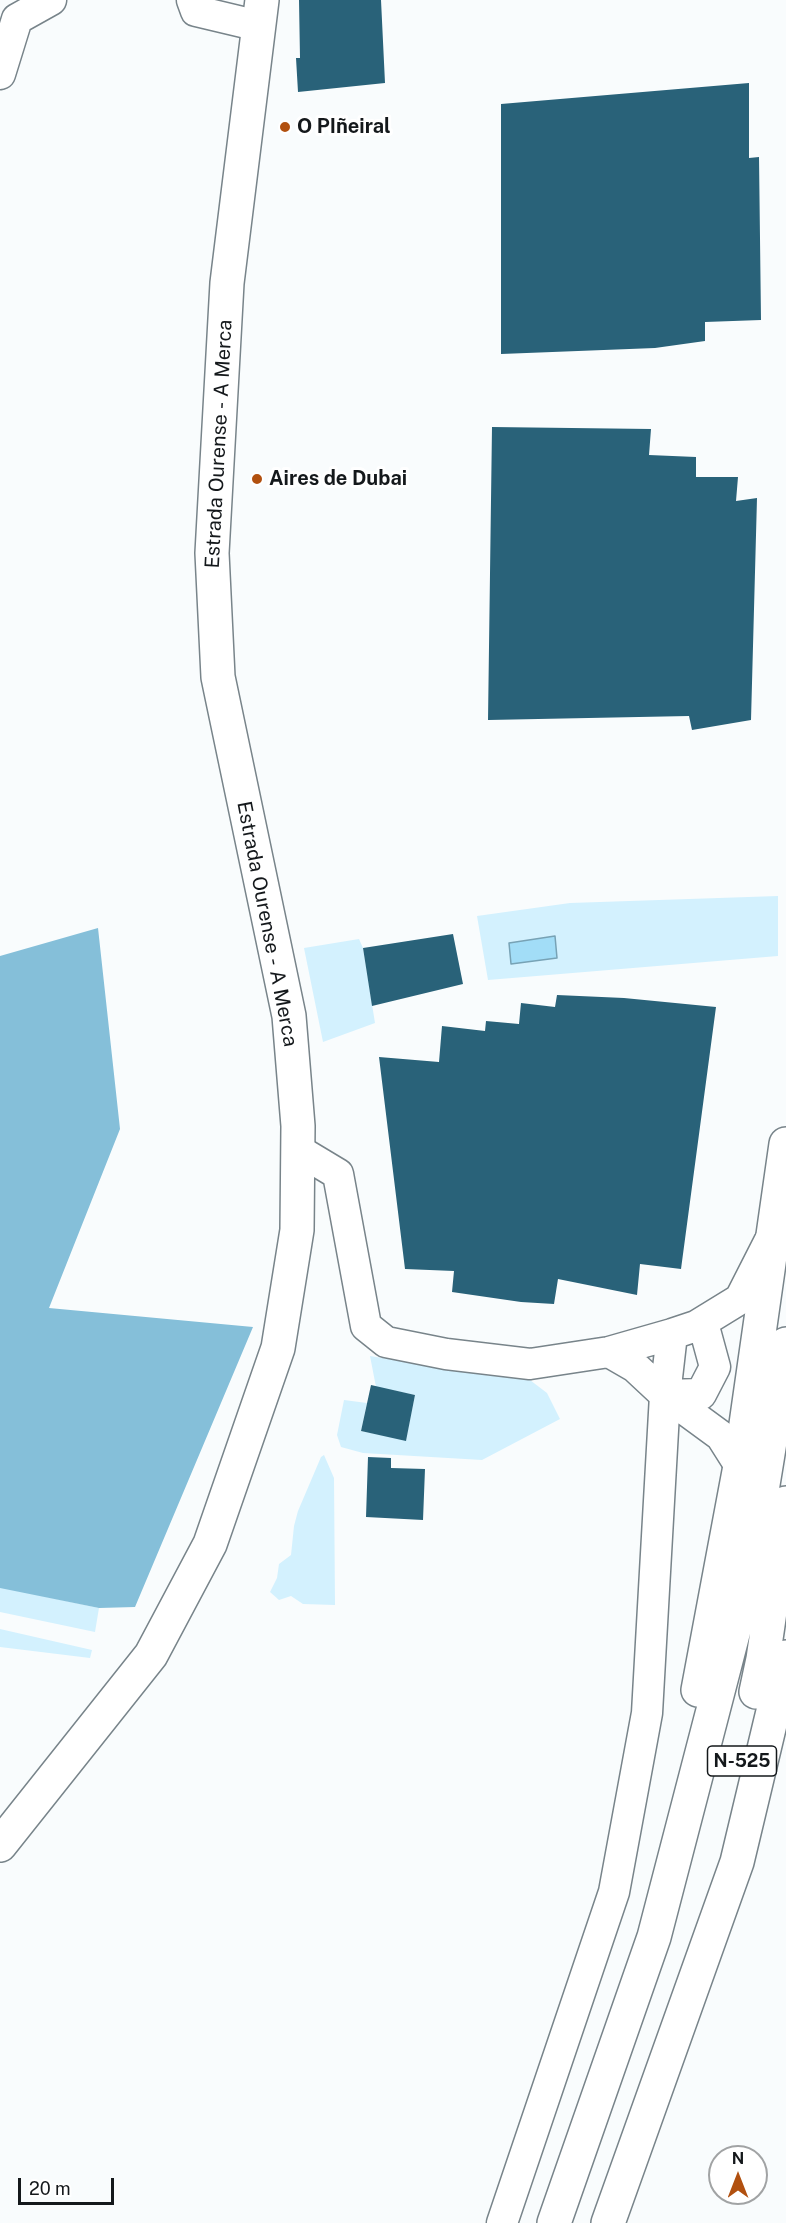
<!DOCTYPE html>
<html>
<head>
<meta charset="utf-8">
<style>
  body { margin:0 }
  #map { position:relative; width:786px; height:2223px; overflow:hidden; background:#f9fcfd; font-family:"Public Sans",sans-serif }
  canvas { display:block }
  .north { position:absolute; left:708px; top:2145px; width:60px; height:60px; box-sizing:border-box; background:#fff; border:2px solid #a1a3a4; border-radius:50%; rotate:0deg; font-size:16px; font-weight:700; line-height:24px; text-align:center; color:#14181b }
  .north::after { content:''; display:block; margin:auto; width:21px; height:27px; background:#b1500f; clip-path:polygon(50% 0,100% 100%,50% 72%,0 100%) }
  .scale { position:absolute; left:18px; top:2178px; width:96px; height:27px; box-sizing:border-box; border:3px solid #14181b; border-top:0; padding-left:8px; font-size:18px; line-height:21px; white-space:nowrap; color:#14181b; -webkit-text-stroke:4px #fff; paint-order:stroke }
</style>
</head>
<body>
<div id="map">
<canvas width="786" height="2223"></canvas>
<div class="north">N</div>
<div class="scale">20 m</div>
</div>
<script>
const context = document.querySelector('canvas').getContext('2d');
context.lineJoin = 'round';
function fillPath(path, color) {
  context.fillStyle = color;
  context.fill(path, 'evenodd');
}
function toPath(rows) {
  const path = new Path2D();
  for (const r of rows) {
    path.moveTo(r[0], r[1]);
    for (let i = 2; i < r.length; i += 2) path.lineTo(r[i], r[i + 1]);
  }
  return path;
}
function trace(path, color, width, dash) {
  context.strokeStyle = color;
  context.lineWidth = width;
  context.lineCap = dash ? 'butt' : 'round';
  context.setLineDash(dash || []);
  context.stroke(path);
}
function label(font, color, halo, rows, align = 'center') {
  context.font = font + ' "Public Sans",sans-serif';
  context.lineWidth = 6;
  context.setLineDash([]);
  context.textBaseline = 'middle';
  context.strokeStyle = halo;
  context.fillStyle = color;
  for (const [text, x, y, turn = 0] of rows) {
    context.save();
    context.translate(x, y);
    context.rotate((+turn || 0) * Math.PI / 180);
    context.textAlign = isNaN(turn) ? turn : align;
    if (halo) context.strokeText(text, 0, 0);
    context.fillText(text, 0, 0);
    context.restore();
  }
}
const green = toPath([
  [778,896,778,956,488,980,477,916,570,903],
  [359,939,363,948,375,1023,323,1042,304,948],
  [370,1356,492,1376,526,1377,547,1393,560,1419,482,1460,363,1453,341,1447,337,1435,344,1400,367,1403,361,1431,406,1440,415,1395,376,1387],
  [324,1455,334,1478,335,1605,303,1604,291,1596,279,1600,270,1592,277,1578,279,1564,291,1555,294,1526,298,1511,321,1457],
  [0,1587,99,1608,95,1632,0,1612],
  [0,1629,92,1650,90,1658,0,1647]
]);
const forest = toPath([
  [98,928,120,1129,49,1308,253,1327,135,1607,99,1608,0,1588,0,956]
]);
const water = toPath([
  [555,936,557,958,511,964,509,943,555,936]
]);
const building = toPath([
  [299,0,381,0,385,83,298,92,296,58,300,58],
  [749,83,749,158,759,157,761,320,705,322,705,341,655,348,501,354,501,104],
  [492,427,651,429,649,455,696,457,696,477,738,477,736,501,757,498,751,720,692,730,689,716,488,720],
  [453,934,463,984,372,1006,363,948],
  [557,995,624,998,716,1007,681,1269,640,1264,637,1295,558,1279,554,1304,521,1302,452,1292,454,1271,405,1269,379,1057,439,1062,442,1026,485,1031,486,1021,519,1024,521,1003,555,1007],
  [371,1385,415,1395,406,1441,361,1431],
  [368,1457,391,1458,391,1468,425,1469,423,1520,366,1517]
]);
const minor = toPath([
  [192,0,196,11,259,26],
  [0,74,17,19,51,0],
  [298,1150,338,1174,366,1326,386,1342,446,1354,530,1364,609,1352,672,1334,696,1326,740,1299,769,1242],
  [609,1352,635,1367,665,1395,721,1436,740,1466],
  [665,1395,701,1394,715,1367,706,1334,696,1326],
  [502,2223,614,1892,647,1713,665,1395,672,1334]
]);
const tertiary = toPath([
  [0,1845,151,1655,210,1544,278,1348,297,1230,298,1126,289,1016,218,677,212,553,227,283,262,0]
]);
const trunk = toPath([
  [698,1690,740,1466,786,1144],
  [756,1692,763,1659,786,1503],
  [554,2223,654,1937,748,1576,786,1344],
  [608,2223,737,1862,786,1657]
]);
const markers = [
  [285,127,6,"#b1500f"],
  [257,479,6,"#b1500f"]
];
const shields = [
  [742,1761,69]
];
const shieldNames = [
  ["N-525",742,1761]
];
const poiNames = [
  ["O PIñeiral",297,127],
  ["Aires de Dubai",269,479]
];
const streetNames = [
  ["Estrada Ourense - A Merca",219,444,-87],
  ["Estrada Ourense - A Merca",267,924,79]
];
fillPath(green, '#d3f1fe');
fillPath(forest, '#85bfd9');
fillPath(water, '#a2ddf7');
trace(water, '#77a2b5', 1.5);
fillPath(building, '#296279');
trace(minor, '#78848a', 33);
trace(tertiary, '#78848a', 36);
trace(trunk, '#78848a', 36);
trace(minor, '#fff', 30);
trace(tertiary, '#fff', 33);
trace(trunk, '#fff', 33);
for (const [x, y, r, color] of markers) {
  const dot = new Path2D();
  dot.arc(x, y, r, 0, 2 * Math.PI);
  context.fillStyle = color;
  context.fill(dot);
  trace(dot, '#fff', 2);
}
for (const [x, y, w] of shields) {
  const box = new Path2D();
  box.roundRect(x - w / 2, y - 15, w, 30, 4.5);
  context.fillStyle = '#fff';
  context.fill(box);
  trace(box, '#14181b', 1.5);
}
label('bold 18px', '#14181b', null, shieldNames);
label('bold 20px', '#14181b', '#fff', poiNames, 'left');
label('20px', '#14181b', '#fff', streetNames);
</script>
</body>
</html>
